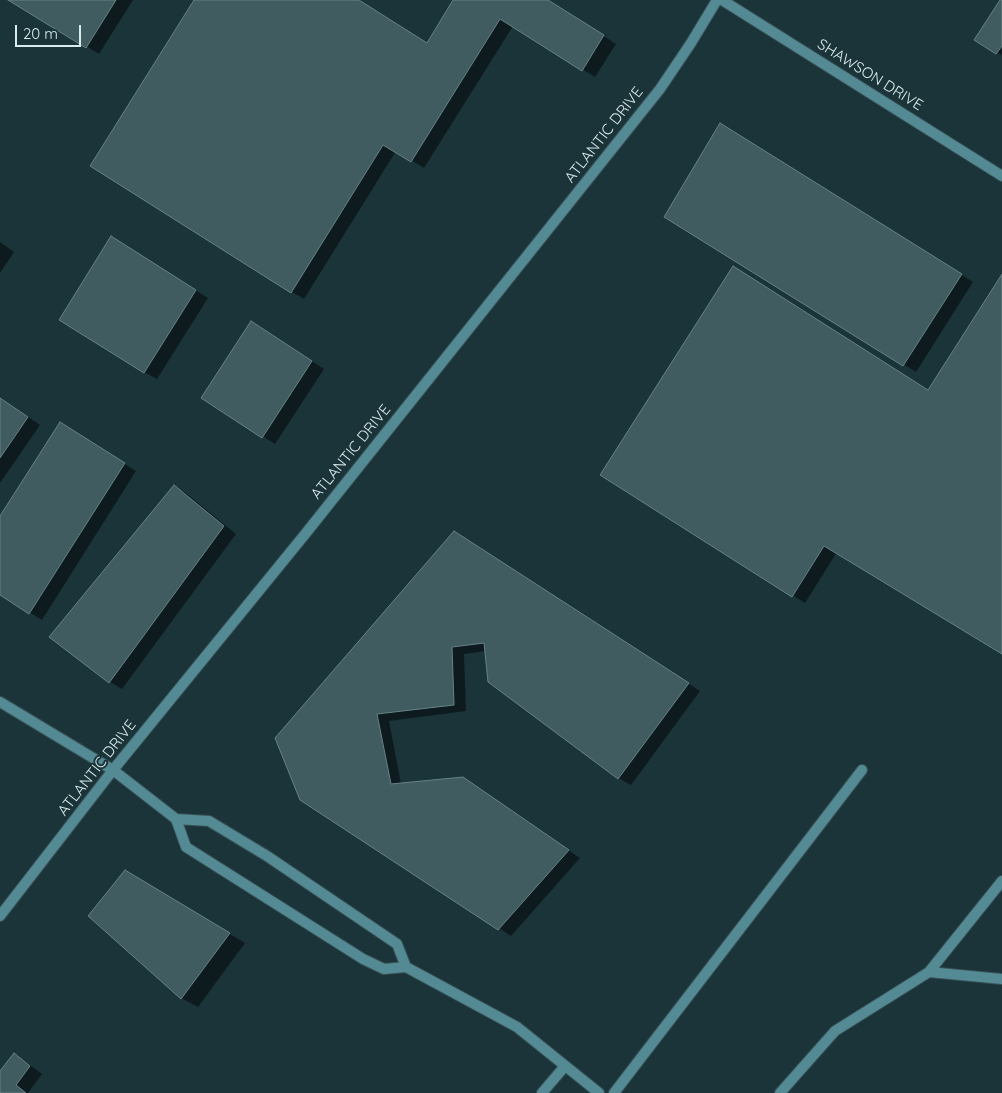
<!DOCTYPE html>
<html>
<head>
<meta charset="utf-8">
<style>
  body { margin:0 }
  #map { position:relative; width:1002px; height:1093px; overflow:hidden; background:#1a3439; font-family:Quicksand,sans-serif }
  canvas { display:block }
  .scale { position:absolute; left:15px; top:25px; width:66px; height:22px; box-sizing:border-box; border:2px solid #dbeaec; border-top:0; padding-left:6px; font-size:15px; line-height:18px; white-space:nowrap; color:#dbeaec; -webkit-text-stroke:4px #1a3439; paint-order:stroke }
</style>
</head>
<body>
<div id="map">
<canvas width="1002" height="1093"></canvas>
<div class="scale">20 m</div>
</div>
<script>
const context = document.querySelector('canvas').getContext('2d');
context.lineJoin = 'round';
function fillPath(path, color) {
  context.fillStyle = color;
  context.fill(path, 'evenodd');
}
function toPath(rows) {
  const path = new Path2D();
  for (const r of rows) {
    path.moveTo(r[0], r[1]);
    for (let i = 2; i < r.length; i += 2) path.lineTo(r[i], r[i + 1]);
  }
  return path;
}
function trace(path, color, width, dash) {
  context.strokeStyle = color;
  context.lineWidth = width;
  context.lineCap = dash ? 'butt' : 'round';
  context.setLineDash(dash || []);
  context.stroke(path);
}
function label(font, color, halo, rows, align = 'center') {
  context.font = font + ' Quicksand,sans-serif';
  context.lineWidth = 4;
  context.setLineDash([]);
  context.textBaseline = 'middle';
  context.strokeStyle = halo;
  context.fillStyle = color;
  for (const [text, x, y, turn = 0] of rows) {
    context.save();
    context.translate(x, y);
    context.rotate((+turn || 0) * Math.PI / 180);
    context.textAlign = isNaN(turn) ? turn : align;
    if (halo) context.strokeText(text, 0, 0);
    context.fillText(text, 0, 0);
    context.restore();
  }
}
const shadow = toPath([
  [10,0,133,0,99,54],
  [196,0,358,0,427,44,455,0,547,0,616,44,595,77,513,26,424,168,396,151,304,299,292,292],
  [1001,0,1002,53,1001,55,976,39],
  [733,131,973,282,916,372,666,216],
  [0,242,14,252,0,273],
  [124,245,208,298,157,379,144,372],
  [1002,276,1002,652,837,552,805,603,602,474,929,392],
  [264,330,324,369,275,444,203,398],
  [0,398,40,425,0,483],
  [73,431,136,471,42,620,0,594,0,519],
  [174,486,186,493,236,534,122,689,110,682,51,637],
  [466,540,700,691,631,785,618,778,486,651,464,654,466,711,389,721,401,784,476,786,580,858,511,936,301,799],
  [142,881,245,943,198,1007,181,998],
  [14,1055,26,1062,42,1074,28,1093,0,1093,0,1074]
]);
const building = toPath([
  [8,0,116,0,86,48,8,0],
  [194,0,359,0,427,43,453,0,548,0,604,35,582,71,500,19,411,162,383,145,291,293,90,166,194,0],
  [1000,0,1002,0,1002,46,996,54,974,40,1000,0],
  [720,123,962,274,903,366,664,217,720,123],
  [111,236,196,290,144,373,59,320,111,236],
  [733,266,928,390,1002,274,1002,654,824,546,792,597,600,475,733,266],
  [251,321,312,361,262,438,201,398,251,321],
  [0,398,28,417,0,458,0,398],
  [60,422,125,463,29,614,0,595,0,516,60,422],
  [174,485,224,526,109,683,49,637,174,485],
  [454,531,689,683,618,779,488,682,484,643,452,647,454,705,377,714,391,784,463,777,569,850,498,930,300,800,275,738,454,531],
  [125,870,230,933,181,999,88,916,125,870],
  [14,1053,30,1066,16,1085,26,1093,0,1093,0,1071,14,1053]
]);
const service = toPath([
  [113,770,176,819,186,847,363,959,384,969,406,967,397,944,267,856,209,821,176,819],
  [406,967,517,1027,599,1093],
  [929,972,1002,979],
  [542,1093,565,1066],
  [614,1093,862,770],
  [780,1093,835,1031,929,972,1002,881]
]);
const minor = toPath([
  [722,0,1002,176],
  [0,702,113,770],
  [0,916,113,770,306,533,660,89,691,43,717,0]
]);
const streetNames = [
  ["SHAWSON DRIVE",870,75,32],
  ["ATLANTIC DRIVE",604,135,-52],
  ["ATLANTIC DRIVE",351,452,-51],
  ["ATLANTIC DRIVE",97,768,-52]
];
fillPath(shadow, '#0007');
fillPath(building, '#415c61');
trace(building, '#668287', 1);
trace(service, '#395156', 12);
trace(minor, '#395156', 12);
trace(service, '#538a94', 10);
trace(minor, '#538a94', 10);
label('15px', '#dbeaec', '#1a3439', streetNames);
</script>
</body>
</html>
